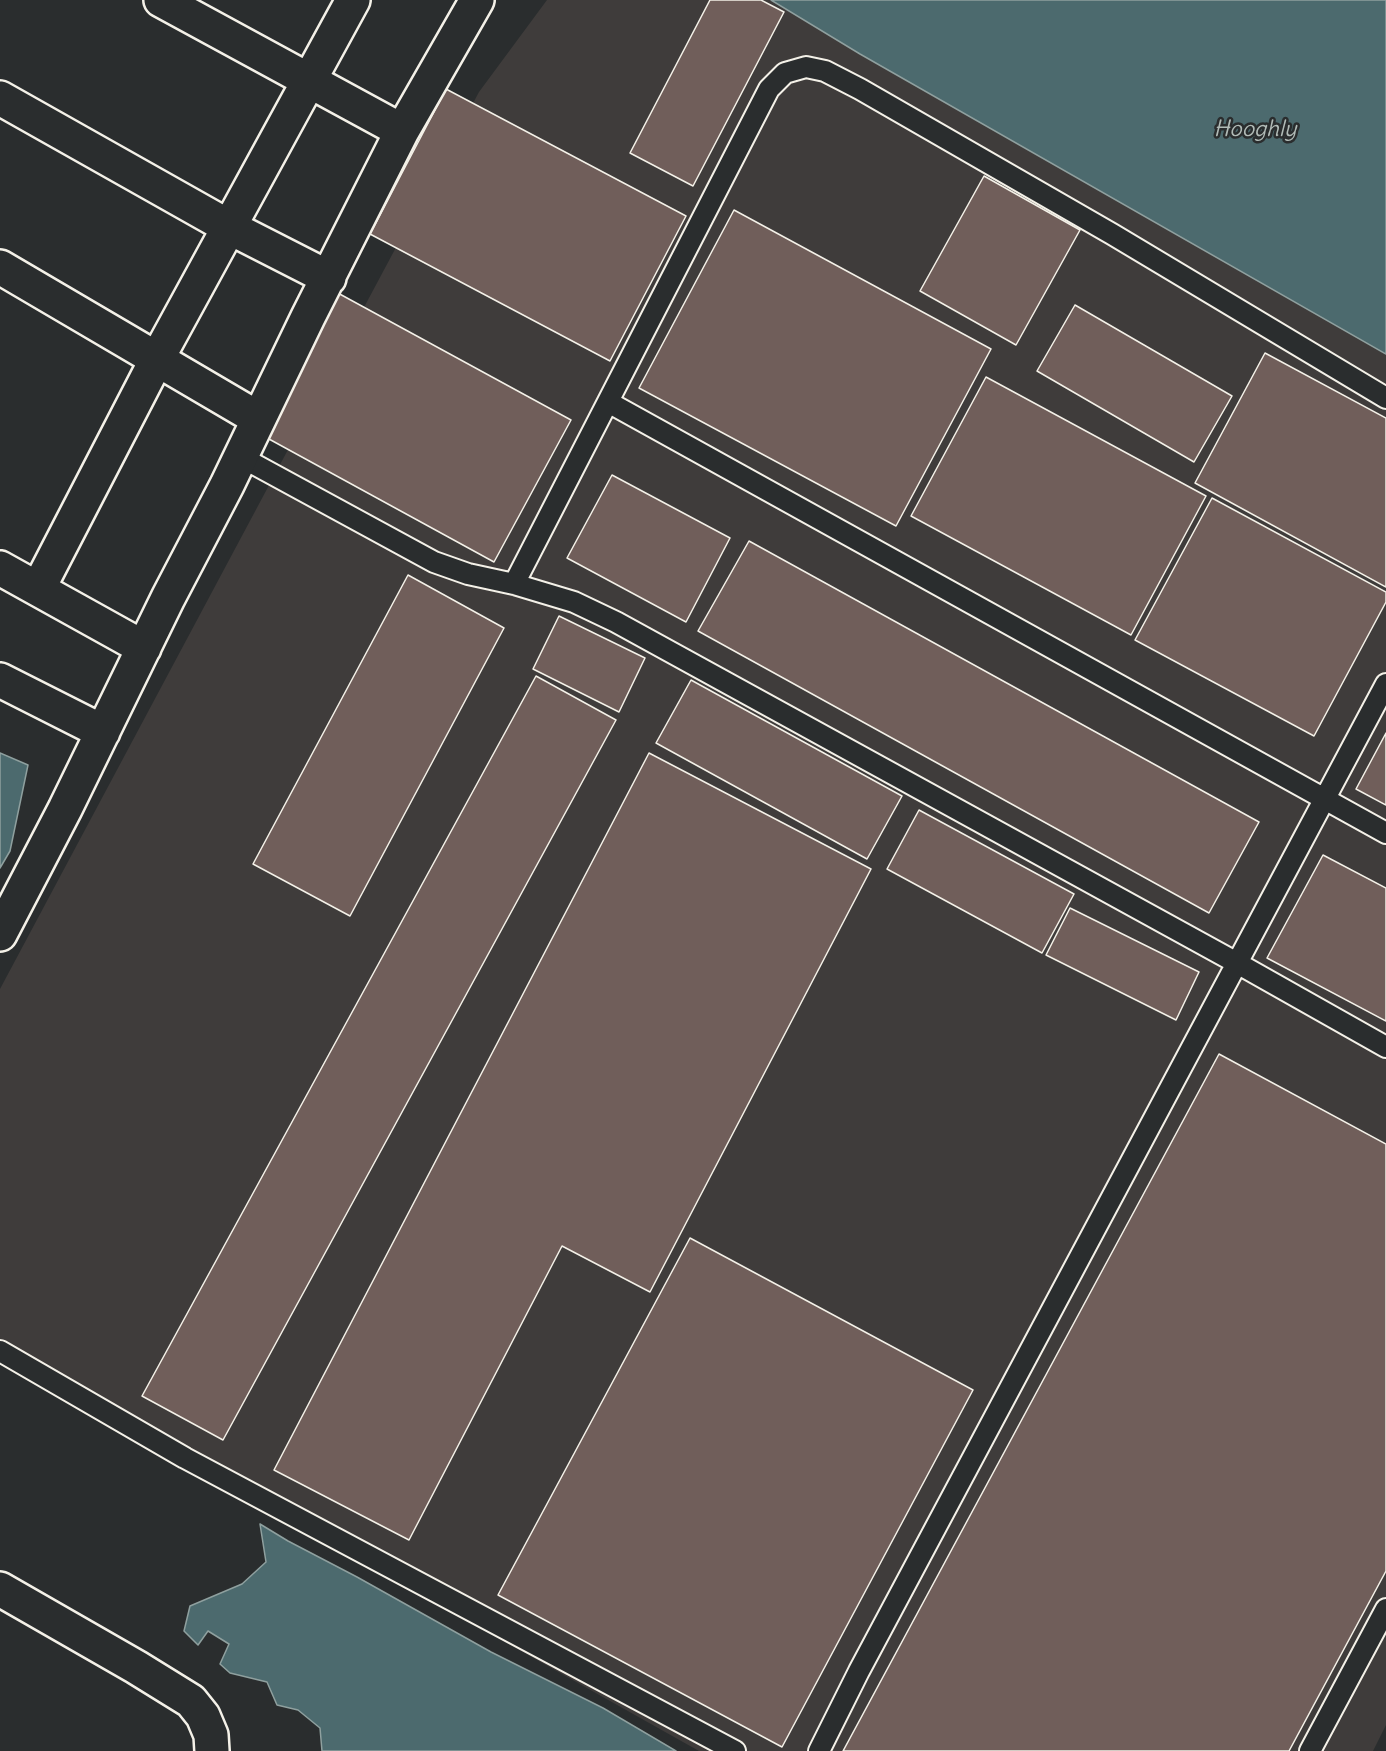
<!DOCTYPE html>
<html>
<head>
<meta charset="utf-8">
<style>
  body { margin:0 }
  canvas { display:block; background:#2a2d2e }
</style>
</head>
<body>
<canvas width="1386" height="1751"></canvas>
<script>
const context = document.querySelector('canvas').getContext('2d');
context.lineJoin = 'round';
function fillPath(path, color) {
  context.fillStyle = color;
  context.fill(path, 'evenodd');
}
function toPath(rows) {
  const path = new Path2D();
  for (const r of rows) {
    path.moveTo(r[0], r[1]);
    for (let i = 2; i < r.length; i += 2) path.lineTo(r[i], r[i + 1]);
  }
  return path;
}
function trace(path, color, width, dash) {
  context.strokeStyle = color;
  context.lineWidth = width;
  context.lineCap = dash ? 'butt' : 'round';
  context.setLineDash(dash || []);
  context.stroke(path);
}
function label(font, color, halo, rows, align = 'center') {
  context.font = font + ' Delius,sans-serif';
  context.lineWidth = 5;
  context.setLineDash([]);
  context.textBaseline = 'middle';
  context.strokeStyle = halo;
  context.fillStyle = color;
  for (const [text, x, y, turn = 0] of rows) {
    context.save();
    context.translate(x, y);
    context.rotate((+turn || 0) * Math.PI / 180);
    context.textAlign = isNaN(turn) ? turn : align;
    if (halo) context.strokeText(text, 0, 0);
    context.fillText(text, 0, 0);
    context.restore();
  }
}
const built = toPath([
  [547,0,771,0,860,54,1386,354,1386,1725,1373,1751,699,1751,0,1358,0,989,479,92]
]);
const water = toPath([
  [771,0,1386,0,1386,354,860,54,771,0],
  [0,753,28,765,10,851,0,868,0,753],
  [260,1524,288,1541,357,1577,491,1652,603,1708,676,1751,322,1751,320,1728,298,1710,277,1705,267,1682,230,1673,220,1664,229,1644,208,1631,198,1645,184,1631,190,1606,242,1584,266,1562,260,1524]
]);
const building = toPath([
  [710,0,761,0,784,12,693,186,630,153,710,0],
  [446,89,686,216,610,361,370,234,446,89],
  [984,176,1080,230,1016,345,920,291,984,176],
  [734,210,991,349,896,526,639,388,734,210],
  [336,292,571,420,494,562,258,433,336,292],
  [1075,305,1232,396,1194,462,1037,371,1075,305],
  [1265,353,1386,418,1386,587,1195,483,1265,353],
  [986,377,1206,496,1131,635,911,516,986,377],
  [612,475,730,538,686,622,567,558,612,475],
  [1212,498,1386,592,1386,602,1314,736,1135,640,1212,498],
  [749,541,1259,822,1209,913,698,631,749,541],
  [408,575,504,628,350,916,253,864,408,575],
  [559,616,645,658,619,712,533,669,559,616],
  [536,676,616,720,223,1440,142,1396,536,676],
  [691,680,902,796,867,859,656,743,691,680],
  [1386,733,1386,805,1356,789,1386,733],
  [649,753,871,869,650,1292,562,1246,409,1540,274,1470,649,753],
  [919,810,1074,894,1042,953,887,869,919,810],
  [1323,855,1386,888,1386,1021,1267,958,1323,855],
  [1070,908,1199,972,1176,1020,1046,955,1070,908],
  [1219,1054,1386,1144,1386,1571,1289,1751,843,1751,1219,1054],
  [690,1238,973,1390,782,1747,498,1595,690,1238]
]);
const service = toPath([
  [608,402,1386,833],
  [241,457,434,562,468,574,514,584,574,602,616,622,1237,963,1386,1047],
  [514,584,769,89,785,73,806,67,825,71,860,89,1112,234,1386,398],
  [0,1351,185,1458,735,1751],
  [819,1751,859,1671,1386,684],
  [1310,1751,1386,1609]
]);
const minor = toPath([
  [161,0,402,131],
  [0,98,229,227,329,278],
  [0,267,259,419],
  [0,568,144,648],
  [38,589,157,359,353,0],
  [0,680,103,732],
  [0,934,65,809,168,598,227,485,308,317,402,131,477,0],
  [0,1589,136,1667,191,1701,203,1716,211,1735,212,1751]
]);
const waterNames = [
  ["Hooghly",1255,130]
];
fillPath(built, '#3f3c3b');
fillPath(water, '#4c6a6e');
trace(water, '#8fa09f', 1.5);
fillPath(building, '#705e5a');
trace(building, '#f4f1e8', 1.5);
trace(service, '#f4f1e8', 24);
trace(minor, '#f4f1e8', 38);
trace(service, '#2a2d2e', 20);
trace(minor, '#2a2d2e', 33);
label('italic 22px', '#b1bbb7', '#2a2d2e', waterNames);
</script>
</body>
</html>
